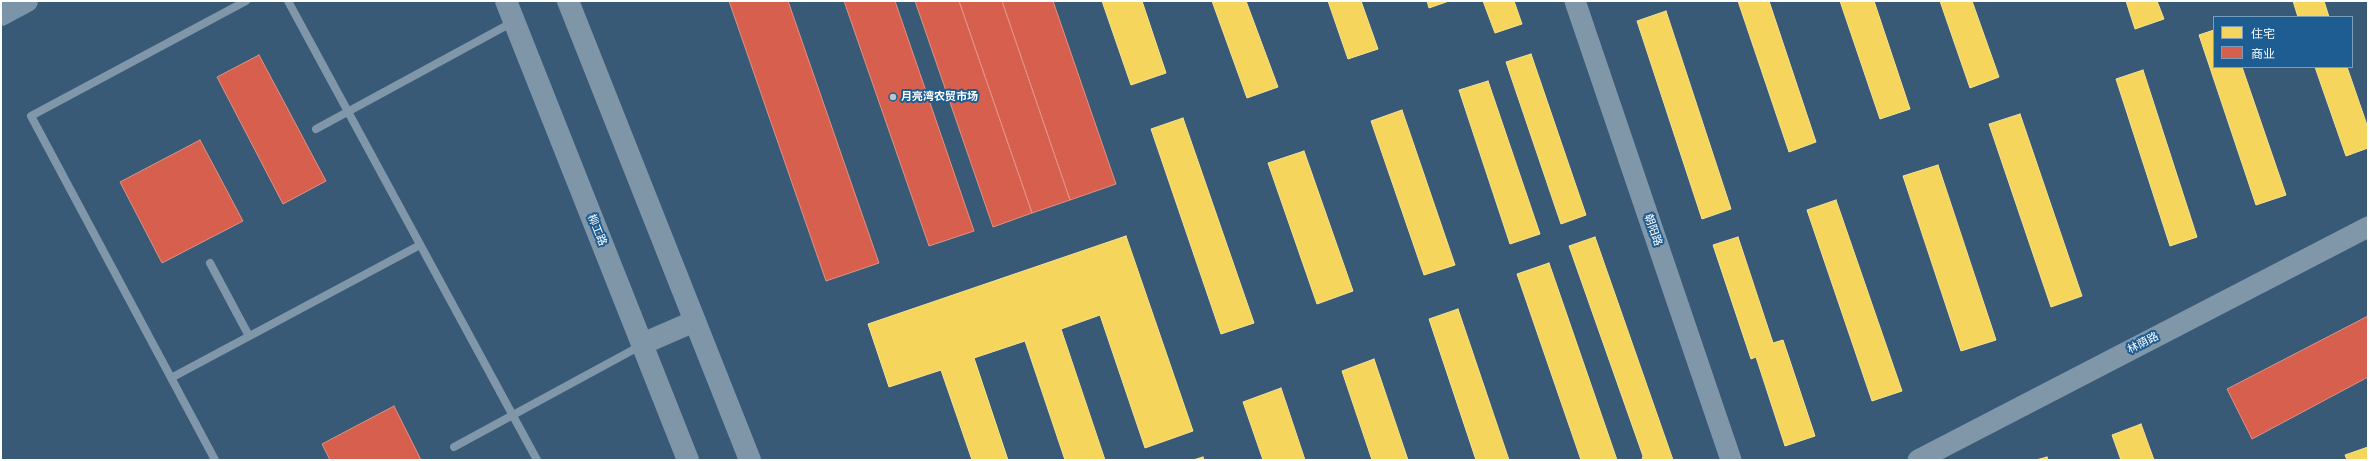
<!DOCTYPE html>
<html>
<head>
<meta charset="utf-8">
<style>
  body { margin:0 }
  #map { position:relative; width:2369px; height:461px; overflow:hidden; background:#385a77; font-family:Inter,"Noto Sans SC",sans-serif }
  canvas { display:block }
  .frame { position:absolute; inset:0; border:2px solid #fff; pointer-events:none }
  .legend { position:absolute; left:2213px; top:16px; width:140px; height:52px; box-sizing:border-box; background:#1e5d91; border:1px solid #789ebd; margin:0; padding:5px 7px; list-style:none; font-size:12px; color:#fff }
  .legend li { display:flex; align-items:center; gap:8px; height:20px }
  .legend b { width:20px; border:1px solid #789ebd }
</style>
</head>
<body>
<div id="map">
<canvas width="2369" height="461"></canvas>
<div class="frame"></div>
<ul class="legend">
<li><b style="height:11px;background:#f6d55c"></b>住宅</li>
<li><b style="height:11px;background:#d6604d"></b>商业</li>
</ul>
</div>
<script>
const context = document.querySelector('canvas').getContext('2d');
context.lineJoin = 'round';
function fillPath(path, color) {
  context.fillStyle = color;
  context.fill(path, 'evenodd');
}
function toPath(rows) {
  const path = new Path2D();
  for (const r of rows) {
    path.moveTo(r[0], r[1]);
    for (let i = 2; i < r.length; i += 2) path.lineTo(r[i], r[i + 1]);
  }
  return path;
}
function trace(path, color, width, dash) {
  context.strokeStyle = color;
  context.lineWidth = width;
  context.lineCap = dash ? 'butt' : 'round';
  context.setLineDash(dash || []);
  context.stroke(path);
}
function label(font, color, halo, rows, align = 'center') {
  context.font = font + ' Inter,"Noto Sans SC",sans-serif';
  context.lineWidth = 4;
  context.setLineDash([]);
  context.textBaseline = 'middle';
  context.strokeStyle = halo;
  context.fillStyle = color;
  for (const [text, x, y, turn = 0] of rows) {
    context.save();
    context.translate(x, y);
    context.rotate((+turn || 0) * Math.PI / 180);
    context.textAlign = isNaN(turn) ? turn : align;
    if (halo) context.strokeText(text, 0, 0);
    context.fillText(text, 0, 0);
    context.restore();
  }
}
const homes = toPath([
  [1102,1,1142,1,1166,73,1131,85,1102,1],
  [1212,1,1246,1,1278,87,1247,98,1212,1],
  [1328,1,1361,1,1378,49,1348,59,1328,1],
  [1427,1,1449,1,1429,8,1427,1],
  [1483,1,1514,1,1522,24,1495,33,1483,1],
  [1738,1,1769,1,1816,142,1789,152,1738,1],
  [1840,1,1874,1,1910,109,1880,119,1840,1],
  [1940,1,1972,1,1999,77,1970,88,1940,1],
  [2126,1,2157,1,2164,19,2135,29,2126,1],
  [2293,1,2324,1,2329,17,2298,17,2293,1],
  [1666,11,1731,209,1702,219,1637,21,1666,11],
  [2214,30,2214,67,2242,67,2286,195,2256,205,2199,35,2214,30],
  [1531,54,1586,215,1561,224,1506,62,1531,54],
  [2315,67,2347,67,2368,128,2368,148,2346,156,2315,67],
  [2143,70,2197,237,2170,246,2116,79,2143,70],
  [1488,81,1540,234,1510,244,1459,90,1488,81],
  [1402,110,1455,265,1424,275,1371,121,1402,110],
  [2020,114,2082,296,2051,307,1989,124,2020,114],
  [1183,118,1254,323,1221,334,1151,129,1183,118],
  [1304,151,1353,291,1317,304,1268,163,1304,151],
  [1938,165,1996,340,1961,351,1903,176,1938,165],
  [1836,200,1902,391,1872,401,1807,210,1836,200],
  [1126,236,1193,431,1145,448,1100,315,1061,329,1105,460,1065,460,1025,341,974,358,1008,460,972,460,941,370,889,387,868,324,1126,236],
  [1595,237,1673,460,1642,460,1643,456,1569,246,1595,237],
  [1738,237,1773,343,1783,340,1815,436,1785,446,1756,357,1751,359,1713,245,1738,237],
  [1549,263,1617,460,1581,460,1517,274,1549,263],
  [1458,309,1509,460,1476,460,1429,319,1458,309],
  [1374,359,1408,460,1372,460,1342,371,1374,359],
  [1281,388,1305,460,1263,460,1243,402,1281,388],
  [2141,424,2154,460,2121,460,2112,435,2141,424],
  [2368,447,2368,460,2347,460,2345,455,2368,447],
  [1203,457,1204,460,1193,460,1203,457],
  [2047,457,2048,460,2036,460,2047,457]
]);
const shops = toPath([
  [729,1,788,1,879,263,826,281,729,1],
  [844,1,895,1,974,231,929,246,844,1],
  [915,1,959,1,1032,213,993,227,915,1],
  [959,1,1002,1,1070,200,1032,213,959,1],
  [1002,1,1053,1,1116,184,1070,200,1002,1],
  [259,55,326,181,283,204,217,77,259,55],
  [200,140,243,221,162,263,120,182,200,140],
  [2368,316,2368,377,2252,439,2227,389,2368,316],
  [394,406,421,460,330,460,322,444,394,406]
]);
const service = toPath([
  [288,1,537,460],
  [316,129,513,22],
  [210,263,249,336],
  [171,378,420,245],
  [454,447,642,345],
  [215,460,31,116,246,1]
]);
const tertiary = toPath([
  [1575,1,1731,460],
  [1918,460,2368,227]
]);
const secondary = toPath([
  [1,15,27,1]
]);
const primary = toPath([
  [506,1,688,460],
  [568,1,750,460],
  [642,344,695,321]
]);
const markers = [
  [893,97,4,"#b9c5cf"]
];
const poiNames = [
  ["月亮湾农贸市场",901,97]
];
const streetNames = [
  ["柳工路",597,230,68],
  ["朝阳路",1653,230,71],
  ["林荫路",2143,343,-27]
];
fillPath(homes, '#f6d55c');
trace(homes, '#f9e28d', 1);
fillPath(shops, '#d6604d');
trace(shops, '#e29082', 1);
trace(service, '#8097aa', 8);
trace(tertiary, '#8097aa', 21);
trace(secondary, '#7c94a7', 22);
trace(primary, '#7f96a9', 22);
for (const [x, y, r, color] of markers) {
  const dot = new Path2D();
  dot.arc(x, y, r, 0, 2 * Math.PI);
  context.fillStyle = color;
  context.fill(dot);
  trace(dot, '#1e5d91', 1.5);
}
label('bold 11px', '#fff', '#1e5d91', poiNames, 'left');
label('11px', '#fff', '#1e5d91', streetNames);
</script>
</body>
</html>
